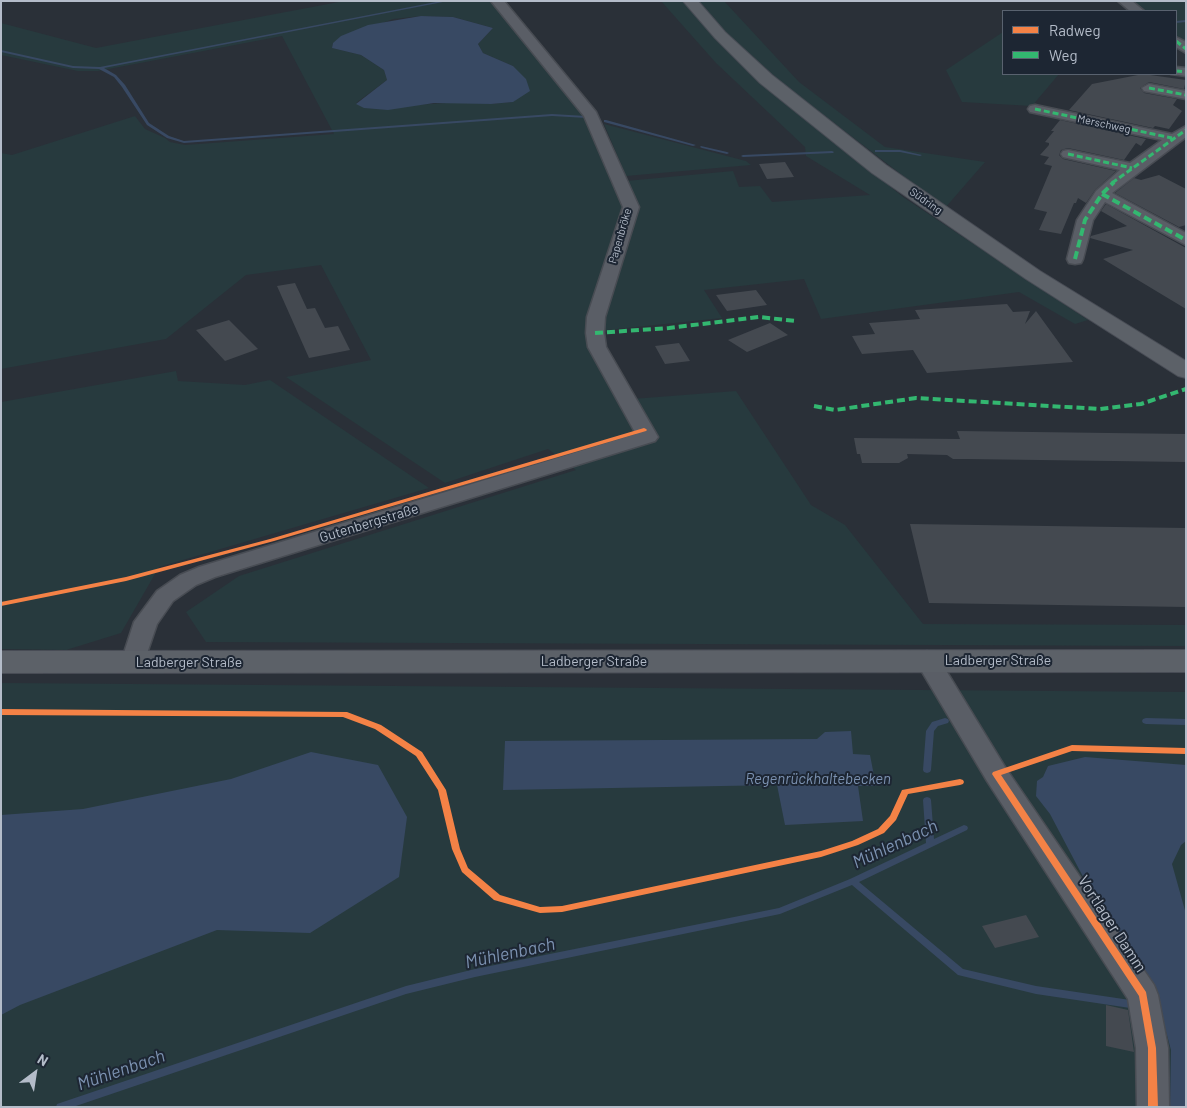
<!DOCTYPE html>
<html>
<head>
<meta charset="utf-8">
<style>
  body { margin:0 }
  #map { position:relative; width:1187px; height:1108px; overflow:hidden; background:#2a3038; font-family:Barlow,sans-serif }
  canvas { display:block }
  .frame { position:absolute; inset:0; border:2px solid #b4bcc9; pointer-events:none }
  .legend { position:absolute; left:1002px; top:10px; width:175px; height:65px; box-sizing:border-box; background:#1d2633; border:1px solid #59626f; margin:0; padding:6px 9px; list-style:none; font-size:15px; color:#b4bcc9 }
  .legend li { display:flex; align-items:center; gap:10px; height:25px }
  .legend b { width:25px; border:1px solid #59626f }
  .north { position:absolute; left:10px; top:1048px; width:50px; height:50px; -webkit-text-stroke:4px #1d2633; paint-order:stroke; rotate:31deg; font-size:14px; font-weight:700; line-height:20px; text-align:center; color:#b4bcc9 }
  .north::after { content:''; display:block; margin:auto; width:18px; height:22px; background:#b4bcc9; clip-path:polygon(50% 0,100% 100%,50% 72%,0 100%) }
</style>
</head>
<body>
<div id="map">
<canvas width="1187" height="1108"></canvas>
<div class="frame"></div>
<ul class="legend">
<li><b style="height:6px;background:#f48246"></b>Radweg</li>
<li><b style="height:6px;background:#33b770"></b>Weg</li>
</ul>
<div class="north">N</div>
</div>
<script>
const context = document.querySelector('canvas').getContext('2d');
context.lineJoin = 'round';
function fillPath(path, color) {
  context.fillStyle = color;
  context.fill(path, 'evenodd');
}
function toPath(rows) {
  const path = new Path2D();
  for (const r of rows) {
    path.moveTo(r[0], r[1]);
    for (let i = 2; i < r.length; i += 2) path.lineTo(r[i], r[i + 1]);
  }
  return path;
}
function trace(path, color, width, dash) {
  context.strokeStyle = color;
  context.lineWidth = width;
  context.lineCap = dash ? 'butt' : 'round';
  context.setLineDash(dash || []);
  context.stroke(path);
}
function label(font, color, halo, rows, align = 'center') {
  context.font = font + ' Barlow,sans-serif';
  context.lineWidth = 4;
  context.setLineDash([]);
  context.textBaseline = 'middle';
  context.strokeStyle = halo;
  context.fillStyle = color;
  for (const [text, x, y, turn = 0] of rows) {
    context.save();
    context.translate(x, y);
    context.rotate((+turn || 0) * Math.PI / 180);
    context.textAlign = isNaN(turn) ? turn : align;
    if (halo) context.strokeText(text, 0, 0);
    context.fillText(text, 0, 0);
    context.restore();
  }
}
const green = toPath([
  [344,1,490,1,583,114,623,207,587,317,588,348,619,400,736,391,811,505,845,525,923,624,1186,625,1186,646,206,642,186,612,239,576,576,470,548,449,445,483,286,377,371,360,321,265,246,275,166,339,1,369,1,153,12,155,135,116,145,129,165,138,170,142,185,145,334,134,282,36,98,71,78,71,1,55,1,23,96,48],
  [421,16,453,17,493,28,478,44,483,53,513,66,529,90,512,102,491,104,463,102,413,105,356,103,387,80,384,70,361,55,332,48,333,43,393,19],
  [661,1,683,1,738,62,903,197,1088,320,1075,324,1019,292,821,319,804,279,704,290,722,318,598,331,637,207,626,181,733,171,739,187,760,186,772,202,870,195,806,156,805,147,716,63],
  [698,1,724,1,799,82,885,147,985,162,945,208,782,83,727,34],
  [1133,1,1186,1,1186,43,1176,35,1176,11,1146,11],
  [1003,32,1003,74,1059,74,1032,106,962,102,946,70],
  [604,124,746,161,751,165,626,176],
  [176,371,178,381,245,385,270,380,429,488,159,567,121,633,66,650,1,649,1,402],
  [1,683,1186,692,1186,1107,1,1107]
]);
const water = toPath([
  [421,16,453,17,493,28,478,44,483,53,513,66,526,79,530,91,513,102,491,104,434,103,388,110,364,108,356,104,387,80,384,70,361,55,332,48,333,43,341,36,368,25],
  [851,731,853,754,870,755,876,786,858,786,863,821,785,825,777,785,503,790,505,741,817,739,825,732],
  [311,752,378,765,407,817,399,877,310,933,217,930,20,1005,1,1015,1,815,83,809,231,779],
  [1085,757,1186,765,1186,841,1181,845,1172,864,1186,914,1186,1107,1170,1107,1171,1050,1160,1009,1099,907,1050,814,1036,796,1037,781,1043,777,1048,766]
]);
const stream = toPath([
  [441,1,448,1,104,68,116,75,125,85,149,123,169,136,184,141,552,114,586,116,588,117,587,118,552,116,184,143,167,138,147,125,122,87,114,77,99,69,73,68,1,52,1,50,73,66,100,67,441,1],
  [1186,20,1186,22,1176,23,1176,21,1186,20],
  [604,120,606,120,696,145,693,146,604,122,604,120],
  [701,146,727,152,729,153,727,154,702,148,700,147,701,146],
  [875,150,900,150,922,155,920,156,900,152,875,152,875,150],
  [832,151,834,152,833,153,743,157,741,156,743,155,832,151],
  [945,718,948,719,949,721,948,723,938,726,934,731,931,770,930,772,927,773,924,772,923,770,926,731,932,722,945,718],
  [1146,718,1186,719,1186,725,1146,724,1143,723,1142,721,1143,719,1146,718],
  [927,797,930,798,931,800,934,839,964,825,967,826,968,828,967,830,859,882,963,969,1036,986,1130,1000,1133,1001,1134,1004,1133,1007,1130,1008,1036,994,958,975,852,885,780,914,475,977,406,994,73,1107,56,1107,57,1104,60,1103,406,986,475,969,779,908,850,879,926,843,923,800,924,798,927,797]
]);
const building = toPath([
  [1143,74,1186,80,1184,89,1149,82,1140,88,1144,93,1177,99,1173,105,1182,111,1169,129,1155,126,1153,128,1069,110,1092,84],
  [1060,120,1146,139,1141,146,1136,143,1124,160,1068,148,1061,150,1059,155,1063,159,1116,171,1095,190,1086,203,1078,198,1076,203,1074,203,1061,234,1039,230,1047,212,1034,209,1052,166,1044,164,1049,157,1040,155,1049,145,1049,143,1045,142,1054,131,1051,131],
  [785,162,794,177,767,179,759,164],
  [1159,175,1186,189,1186,225,1179,227,1115,193,1134,178,1141,180],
  [1106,204,1186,248,1186,309,1103,259,1133,250,1090,238,1091,236,1127,226,1101,211],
  [295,283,307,309,315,308,325,328,338,326,350,350,309,358,277,286],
  [756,290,767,305,727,311,716,295],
  [1007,304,1013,312,1030,311,1025,324,1036,311,1073,362,927,373,913,350,862,354,852,336,875,334,869,323,920,319,915,310],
  [229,320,258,349,225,361,196,330],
  [770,323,788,335,747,352,728,340],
  [679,343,690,361,665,364,655,346],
  [957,431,1186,434,1186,462,966,459,953,459,947,455,907,454,908,458,899,463,862,463,860,454,857,454,854,438,960,439],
  [910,524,1186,528,1186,607,929,603],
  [1026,915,1039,937,995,948,982,926],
  [1106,1005,1128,1010,1134,1052,1106,1046]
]);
const minor = toPath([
  [491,1,504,1,596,112,639,207,605,317,604,333,606,347,658,437,655,441,215,577,196,585,173,601,157,624,142,668,133,671,124,668,121,662,134,622,157,591,180,575,199,567,636,434,588,347,586,333,587,317,623,207,584,116,491,1],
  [1118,1,1132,1,1144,11,1130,11,1118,1],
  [1176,37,1186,42,1186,53,1176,47,1176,37],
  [1176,67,1186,68,1186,76,1171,74,1176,74,1176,67],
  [1149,84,1186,91,1186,99,1144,91,1142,88,1149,84],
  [1035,105,1172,134,1186,126,1186,137,1112,193,1186,233,1186,245,1105,202,1093,220,1083,259,1081,263,1075,264,1069,263,1067,259,1077,220,1096,191,1120,170,1063,157,1061,154,1063,151,1068,150,1130,163,1162,140,1030,112,1028,109,1030,106,1035,105],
  [927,651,936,654,1005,767,1154,985,1158,995,1168,1048,1169,1107,1137,1107,1136,1048,1128,999,987,781,915,660,918,654,927,651]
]);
const major = toPath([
  [683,1,698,1,725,32,772,75,886,165,1040,271,1186,361,1186,378,1178,376,1026,279,872,173,760,83,715,38,683,1],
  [1186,650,1186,672,1,673,1,651,1186,650]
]);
const quietFar1 = toPath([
  [1176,41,1186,49],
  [1176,71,1186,72],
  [1149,88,1186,95],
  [1035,109,1172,138],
  [1068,154,1132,168],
  [1112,183,1186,130]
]);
const quiet = toPath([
  [1102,194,1186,240],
  [1075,259,1085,220,1102,194,1114,182],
  [595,333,669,328,759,317,796,321],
  [814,406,835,410,916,398,1100,409,1141,404,1186,389]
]);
const cycleway = toPath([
  [644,428,646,429,647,430,646,431,274,541,126,581,1,606,1,602,126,577,270,539,644,428],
  [1,709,347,712,381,725,422,752,446,790,460,849,468,868,500,895,540,907,562,906,821,851,852,841,878,829,890,816,902,790,960,779,963,780,964,782,963,784,960,785,908,794,896,820,884,833,858,845,821,857,562,912,540,913,494,900,462,872,452,849,438,790,416,756,375,729,343,717,1,715,1,709],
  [1072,745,1186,748,1186,754,1072,751,1001,775,1146,992,1156,1048,1158,1107,1148,1107,1148,1048,1139,996,992,774,993,772,1072,745]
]);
const farStreetnames = [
  ["Merschweg",1104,124,12],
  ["Südring",926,201,35],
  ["Papenbröke",620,236,-74]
];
const streetNames = [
  ["Gutenbergstraße",369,523,-17],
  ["Ladberger Straße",998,660],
  ["Ladberger Straße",594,661],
  ["Ladberger Straße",189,662]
];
const waterNames = [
  ["Regenrückhaltebecken",818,779]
];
const nearStreetnames = [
  ["Vortlager Damm",1112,924,57]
];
const nearWaternames = [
  ["Mühlenbach",895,844,-25],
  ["Mühlenbach",510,953,-12],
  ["Mühlenbach",121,1070,-19]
];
fillPath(green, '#273a3e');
fillPath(water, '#384963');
fillPath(stream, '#384963');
fillPath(building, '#444950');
trace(minor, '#484c53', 3);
trace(major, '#484c55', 2);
fillPath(minor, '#5a5e66');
fillPath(major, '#5c6168');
trace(quietFar1, '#33b770', 3, [6, 3]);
trace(quiet, '#33b770', 4, [8, 4]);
fillPath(cycleway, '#f48246');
label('11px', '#b4bcc9', '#1d2633', farStreetnames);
label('14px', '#b4bcc9', '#1d2633', streetNames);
label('italic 15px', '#7c92b1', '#1d2633', waterNames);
label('16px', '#b4bcc9', '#1d2633', nearStreetnames);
label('italic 18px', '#7c92b1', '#1d2633', nearWaternames);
</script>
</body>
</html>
